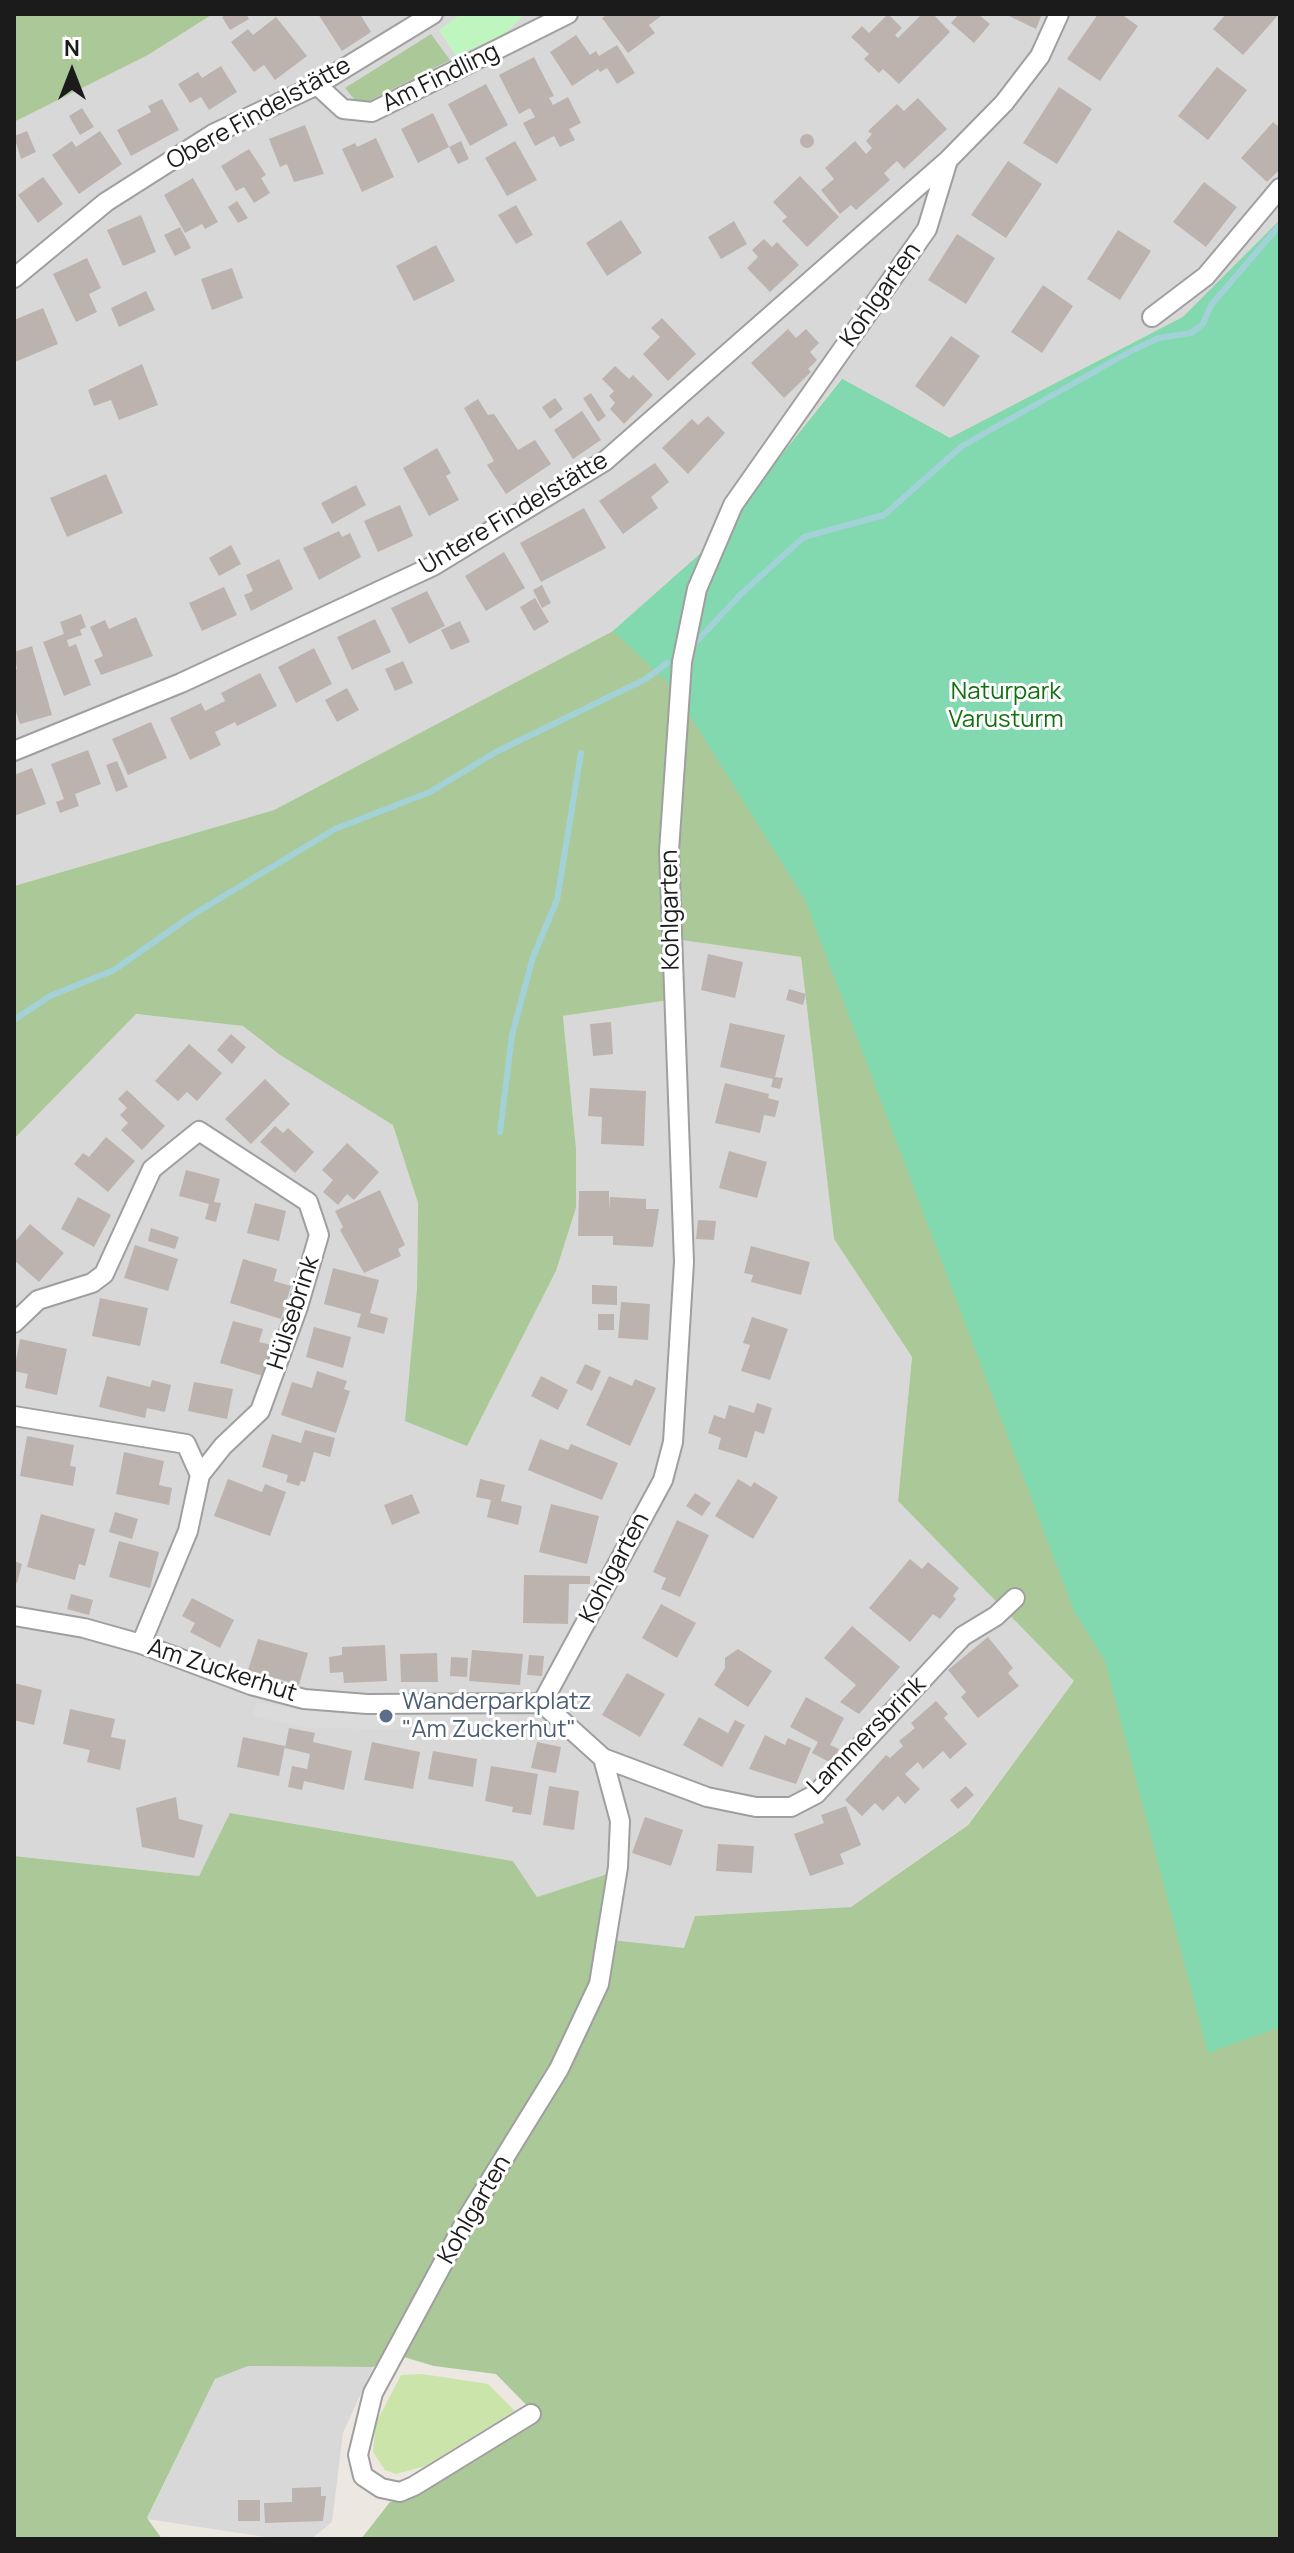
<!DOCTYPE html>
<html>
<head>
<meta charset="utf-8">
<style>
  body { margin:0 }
  #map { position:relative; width:1294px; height:2553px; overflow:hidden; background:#ece7e1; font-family:Manrope,sans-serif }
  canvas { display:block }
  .frame { position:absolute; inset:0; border:16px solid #1b1b1b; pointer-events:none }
  .north { position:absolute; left:32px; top:32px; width:80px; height:80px; -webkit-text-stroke:6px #fff; paint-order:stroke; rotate:0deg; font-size:22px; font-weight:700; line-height:32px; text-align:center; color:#1b1b1b }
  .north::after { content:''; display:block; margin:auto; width:28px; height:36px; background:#1b1b1b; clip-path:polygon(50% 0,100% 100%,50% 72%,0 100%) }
</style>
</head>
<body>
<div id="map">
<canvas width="1294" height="2553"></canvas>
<div class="frame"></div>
<div class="north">N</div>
</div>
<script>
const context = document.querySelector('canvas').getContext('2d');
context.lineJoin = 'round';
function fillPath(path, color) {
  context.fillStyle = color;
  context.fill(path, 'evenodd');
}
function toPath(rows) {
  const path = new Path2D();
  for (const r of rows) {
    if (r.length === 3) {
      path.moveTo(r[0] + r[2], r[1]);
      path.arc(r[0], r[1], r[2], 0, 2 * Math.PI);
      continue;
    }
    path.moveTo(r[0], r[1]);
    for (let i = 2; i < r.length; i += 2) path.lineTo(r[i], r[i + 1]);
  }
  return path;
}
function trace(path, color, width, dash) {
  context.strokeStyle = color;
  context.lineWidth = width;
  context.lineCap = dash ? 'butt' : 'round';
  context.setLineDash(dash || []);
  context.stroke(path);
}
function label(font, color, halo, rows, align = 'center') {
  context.font = font + ' Manrope,sans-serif';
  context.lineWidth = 6;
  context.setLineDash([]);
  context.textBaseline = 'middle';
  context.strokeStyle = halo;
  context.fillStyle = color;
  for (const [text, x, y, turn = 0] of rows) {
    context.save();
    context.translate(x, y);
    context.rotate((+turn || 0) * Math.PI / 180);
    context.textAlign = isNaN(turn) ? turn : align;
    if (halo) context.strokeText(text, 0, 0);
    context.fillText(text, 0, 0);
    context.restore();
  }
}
const residential = toPath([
  [213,14,1280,14,1280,220,1183,317,950,438,841,379,709,546,613,631,274,810,14,886,14,122,148,55],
  [674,938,801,957,834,1239,912,1357,898,1501,1075,1681,967,1825,851,1907,695,1916,684,1949,603,1939,609,1873,537,1897,513,1861,231,1813,199,1876,14,1856,14,1139,135,1014,243,1026,280,1055,394,1125,418,1203,417,1289,467,1445,556,1271,576,1208,576,1148,563,1016,669,1000],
  [248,2366,373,2367,343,2433,332,2522,311,2539,279,2539,147,2519,215,2379]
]);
const grass = toPath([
  [422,2374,488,2384,515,2411,425,2466,396,2474,385,2470,373,2452,376,2423,401,2375]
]);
const forest = toPath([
  [14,14,213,14,148,55,14,122],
  [431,34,450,60,365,103,354,99,345,88],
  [1280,220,1280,2539,361,2539,390,2502,419,2495,540,2419,496,2374,434,2366,397,2355,373,2367,248,2366,215,2379,147,2518,162,2539,14,2539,14,1856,199,1876,230,1813,513,1861,537,1897,610,1873,603,1939,684,1948,695,1916,851,1907,968,1825,1074,1681,898,1501,912,1357,834,1239,801,957,675,939,669,1000,563,1016,576,1148,576,1208,556,1271,467,1446,405,1421,417,1289,418,1203,393,1125,280,1055,243,1026,136,1014,14,1139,14,886,274,810,613,631,709,546,842,379,950,438,1183,317]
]);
const park = toPath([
  [461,14,526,14,504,34,456,56,439,30]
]);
const pitch = toPath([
  [1280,220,1280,2027,1208,2053,1105,1661,1074,1611,805,900,671,685,613,631,709,546,842,379,950,438,1183,317]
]);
const parking = toPath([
  [257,1702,307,1711,490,1712,519,1715,507,1731,306,1728,253,1716]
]);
const stream = toPath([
  [697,641,742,593,804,537,884,515,962,446,1133,350,1159,338,1191,333,1203,324,1211,305,1280,225],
  [14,1020,50,996,114,970,194,914,335,829,430,792,496,752,646,679,667,663],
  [500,1132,512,1035,533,957,557,900,581,753]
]);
const building = toPath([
  [227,14,246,14,249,19,230,30,222,17],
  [318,14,360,14,371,32,342,51],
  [608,14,664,14,649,25,655,33,628,53,602,18],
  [888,14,902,28,895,35,898,38,922,14,933,14,950,32,899,84,883,69,879,73,864,59,869,54,851,37,862,26,869,33],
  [959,14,978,14,990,24,974,43,951,23],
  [1005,14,1042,14,1036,29],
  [1098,14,1121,14,1138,26,1100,81,1067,59],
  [1226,14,1279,14,1243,55,1213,29],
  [276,17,307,56,275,80,264,65,254,72,231,42,248,29,253,35],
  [576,35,590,55,596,51,599,56,617,45,635,73,617,84,607,68,600,72,598,69,572,86,550,52],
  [534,57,554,96,549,98,553,105,568,97,581,123,569,129,575,140,560,147,554,136,535,146,523,123,535,117,530,108,519,114,499,75],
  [221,66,237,92,209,110,201,97,190,103,178,84,198,72,202,78],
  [1217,67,1247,90,1208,140,1178,116],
  [486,84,508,125,470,146,448,104],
  [1059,87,1092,109,1057,164,1023,143],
  [918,98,947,129,904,169,897,161,884,173,890,180,856,210,851,205,840,214,821,190,834,179,825,168,855,141,866,154,872,148,866,141,872,134,868,131,897,104,904,111],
  [162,99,179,130,131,156,117,130,151,112,148,106],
  [82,108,94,127,80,135,69,116],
  [433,113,449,147,418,163,401,129],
  [1273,122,1280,128,1280,169,1267,182,1241,158],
  [305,125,324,174,294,182,287,164,280,167,269,139],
  [27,131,36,152,21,159,14,136],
  [100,131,122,164,79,194,52,155,72,141,76,147],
  [807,141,7],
  [376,138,394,177,362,192,342,149,355,143,357,147],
  [461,141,469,159,458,164,449,147],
  [515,141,537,180,507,196,485,158],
  [249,149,266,175,261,178,270,193,254,203,244,187,236,191,221,166],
  [1008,161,1042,184,1006,238,971,215],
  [800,176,839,217,807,247,782,221,787,217,773,202],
  [43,177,63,204,38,223,18,195],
  [193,178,218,222,205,229,202,224,185,233,164,195],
  [1204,182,1237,207,1206,247,1173,222],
  [237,201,248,218,238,223,228,207],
  [516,205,533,235,516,244,498,215],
  [141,215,156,252,123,266,107,230],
  [621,220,642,253,607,276,586,243],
  [734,221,747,244,721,259,708,237],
  [180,227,191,248,175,256,164,235],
  [1118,230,1151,251,1120,300,1087,279],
  [957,234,995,258,966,304,928,280],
  [764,239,772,247,777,242,799,265,770,292,747,268,758,257,752,250],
  [436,245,455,281,414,301,396,266],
  [87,258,101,288,89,294,97,312,76,322,53,274],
  [232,268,243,298,212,310,201,279],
  [1043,285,1073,306,1042,353,1011,332],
  [146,291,155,310,119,327,111,308],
  [43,308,58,344,15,362,14,320],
  [662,318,696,354,668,381,643,354,660,337,651,328],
  [788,329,796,338,806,329,819,343,810,352,817,360,808,369,811,372,784,398,751,363],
  [951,336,980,356,944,407,915,386],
  [142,364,158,405,119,420,111,400,94,406,88,390],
  [615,366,629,379,633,375,653,395,624,424,610,409,615,403,609,396,614,391,602,379],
  [591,393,606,416,598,422,583,398],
  [555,398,563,409,550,419,542,407],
  [478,399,488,415,494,414,518,450,535,440,551,464,506,494,487,465,494,461,464,408],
  [582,411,601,440,573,459,554,430],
  [708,416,725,433,688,474,662,448,692,419,698,425],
  [437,448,451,473,446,476,459,500,429,516,403,468],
  [655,463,669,482,651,497,658,508,623,534,599,501],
  [106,474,123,513,67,537,50,498],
  [356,485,366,505,332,524,321,503],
  [400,505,413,536,378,552,364,521],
  [584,508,606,548,541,582,520,543],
  [339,531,342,537,350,533,361,557,319,580,303,548],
  [231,545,241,564,219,576,209,558],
  [504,552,525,588,486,611,465,576],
  [279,559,293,589,251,611,244,595,253,591,246,575],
  [542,585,551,603,542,608,533,590],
  [224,587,237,615,202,631,189,603],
  [427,591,445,626,409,644,391,608],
  [535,598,549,622,534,631,520,607],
  [81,614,86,627,80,630,82,635,67,640,69,647,76,644,91,685,64,696,43,642,64,634,60,622],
  [136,617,153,656,101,675,94,660,103,656,90,627,105,620,109,629],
  [375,619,391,652,352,670,337,637],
  [460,621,470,642,451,650,441,630],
  [32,646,52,715,20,724,14,706,14,670,17,669,14,652],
  [314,648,332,684,296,703,278,667],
  [403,661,413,683,395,691,385,669],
  [260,673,277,706,237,726,235,722,215,732,221,745,190,760,170,718,201,703,205,711,225,701,221,693],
  [347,688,359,710,337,722,325,700],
  [151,722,167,758,128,775,112,739],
  [88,750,101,784,75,794,79,806,60,813,56,802,64,799,51,764],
  [117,761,128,787,116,792,106,765],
  [32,768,46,804,14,816,14,775],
  [708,954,743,962,735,998,701,990],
  [789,989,806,994,803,1005,786,1000],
  [611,1022,613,1054,593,1056,590,1024],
  [730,1023,785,1035,775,1077,783,1078,780,1089,771,1087,773,1079,720,1067],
  [231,1034,246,1047,232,1064,217,1050],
  [189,1044,222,1073,197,1101,187,1092,178,1101,155,1081],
  [265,1079,290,1104,251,1144,225,1119],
  [725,1083,769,1094,768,1098,779,1101,775,1117,764,1115,760,1133,715,1123],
  [590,1088,646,1091,644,1146,601,1144,602,1117,588,1116],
  [127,1090,165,1126,142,1150,121,1130,128,1123,120,1115,127,1108,118,1099],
  [275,1126,283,1133,288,1128,314,1152,295,1173,260,1142],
  [106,1137,135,1161,108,1192,74,1164,83,1153,89,1157],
  [347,1143,379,1172,354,1200,347,1194,338,1205,323,1192,333,1180,322,1170],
  [729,1151,767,1162,757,1198,719,1188],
  [186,1170,220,1179,214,1202,221,1203,216,1222,205,1219,209,1204,179,1196],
  [380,1190,405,1245,398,1249,401,1256,364,1273,340,1230,343,1227,335,1211],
  [579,1191,609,1191,609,1210,610,1197,646,1199,646,1209,659,1209,653,1247,613,1245,613,1236,578,1236],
  [78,1197,111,1215,94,1247,61,1229],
  [255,1203,286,1211,279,1241,247,1233],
  [698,1220,716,1221,714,1240,696,1239],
  [30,1224,64,1253,39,1282,14,1260,14,1243],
  [151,1228,179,1237,175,1249,148,1241],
  [135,1245,178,1259,168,1291,124,1278],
  [751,1246,810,1262,801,1295,751,1282,753,1275,744,1273],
  [243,1259,277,1269,274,1281,291,1286,281,1319,230,1303],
  [333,1268,379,1280,370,1313,388,1318,384,1334,357,1327,361,1314,324,1304],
  [592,1285,617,1286,617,1305,592,1304],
  [100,1298,148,1308,140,1346,92,1336],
  [621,1302,650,1304,648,1340,618,1338],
  [598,1314,614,1314,614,1330,598,1330],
  [752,1317,788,1329,770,1380,741,1371,750,1345,743,1343],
  [233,1321,263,1329,259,1342,272,1345,263,1376,220,1363],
  [314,1327,351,1337,343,1368,306,1357],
  [20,1339,67,1349,57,1395,25,1388,28,1374,14,1371],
  [585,1364,601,1371,592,1391,576,1383],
  [317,1371,347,1381,344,1389,350,1391,336,1433,281,1415,292,1382,312,1388],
  [107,1376,150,1387,152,1380,171,1385,165,1412,147,1408,145,1418,99,1407],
  [541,1376,568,1390,558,1410,531,1396],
  [609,1376,632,1386,635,1379,656,1388,630,1446,586,1425],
  [194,1382,233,1389,227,1419,188,1411],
  [757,1403,772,1408,764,1434,755,1431,747,1458,718,1449,721,1438,708,1433,714,1415,725,1419,729,1405,754,1413],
  [305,1430,335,1438,330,1457,314,1452,305,1482,301,1481,299,1486,286,1482,288,1475,262,1467,272,1434,301,1443],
  [27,1436,74,1445,70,1466,76,1467,73,1486,20,1476],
  [540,1439,568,1450,571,1444,618,1463,602,1500,528,1470],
  [124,1452,164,1461,159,1485,172,1488,169,1505,116,1494],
  [228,1479,262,1492,265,1484,286,1492,270,1536,214,1516],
  [480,1479,505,1485,501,1501,522,1506,518,1525,487,1517,491,1500,476,1497],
  [738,1479,751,1487,754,1482,778,1497,753,1539,715,1516],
  [695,1493,711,1503,702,1516,686,1506],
  [412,1494,420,1513,392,1525,384,1505],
  [551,1504,599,1516,587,1564,539,1552],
  [115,1512,138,1519,132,1539,109,1532],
  [41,1514,95,1529,85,1566,79,1564,75,1580,27,1567],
  [677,1520,709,1535,680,1597,661,1589,666,1578,653,1572],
  [119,1541,159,1552,150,1588,109,1577],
  [910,1559,922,1569,928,1562,959,1588,953,1596,956,1599,940,1619,933,1614,910,1642,869,1608],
  [14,1561,22,1564,17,1583,14,1582],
  [524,1575,590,1576,590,1584,569,1584,568,1624,523,1623],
  [71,1594,93,1600,89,1615,67,1609],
  [192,1598,234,1620,220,1648,190,1632,195,1623,182,1616],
  [661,1604,696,1623,677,1658,642,1638],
  [852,1626,900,1667,859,1714,840,1702,856,1685,824,1658],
  [988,1637,1013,1668,1008,1673,1019,1686,978,1718,961,1697,966,1692,948,1670],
  [258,1639,308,1653,299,1685,248,1670],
  [385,1645,387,1681,344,1683,343,1672,330,1673,329,1657,342,1655,342,1647],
  [738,1649,772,1671,748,1707,714,1685,725,1668,725,1658],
  [472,1650,523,1654,520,1685,469,1681],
  [437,1653,438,1682,401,1682,400,1654],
  [529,1655,544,1656,542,1676,527,1675],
  [451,1657,468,1658,467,1677,450,1676],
  [627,1673,665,1694,640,1737,602,1715],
  [14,1683,42,1690,34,1725,14,1720],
  [806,1697,844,1718,830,1745,839,1749,831,1763,812,1753,818,1742,790,1727],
  [936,1701,948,1714,944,1718,967,1744,950,1759,943,1751,923,1769,918,1762,905,1774,920,1789,905,1804,898,1796,883,1811,875,1803,862,1816,845,1800,886,1755,890,1758,903,1746,899,1741,915,1728,911,1723],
  [70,1709,115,1719,111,1737,126,1740,120,1770,87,1762,90,1750,63,1744],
  [699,1717,728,1733,735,1720,745,1725,722,1767,683,1745],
  [289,1728,315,1733,313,1742,352,1751,344,1790,304,1781,302,1790,288,1787,292,1766,307,1769,310,1754,285,1748],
  [765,1735,785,1745,788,1738,811,1748,796,1784,749,1769],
  [243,1737,285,1746,279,1776,237,1767],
  [372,1742,420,1752,413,1789,364,1780],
  [537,1742,561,1747,556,1773,531,1768],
  [433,1751,477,1759,473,1787,428,1779],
  [491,1766,538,1774,531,1815,512,1812,513,1807,485,1801],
  [549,1786,579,1791,574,1830,543,1825],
  [966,1786,974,1795,958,1809,950,1800],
  [176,1797,179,1819,203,1825,194,1858,142,1847,136,1808],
  [846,1806,861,1845,840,1854,844,1864,810,1876,794,1834,824,1823,821,1815],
  [645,1817,683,1830,671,1866,632,1853],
  [718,1844,754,1846,752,1873,716,1871],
  [321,2487,321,2496,326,2496,323,2521,265,2523,264,2503,292,2502,292,2488],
  [238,2500,260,2500,260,2521,238,2521]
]);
const street = toPath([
  [317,85,343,109,372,112,568,14],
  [14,278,106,202,213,134,317,85,433,14],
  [1152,317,1206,276,1280,188],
  [14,751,181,683,433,566,605,461,948,160,1004,103,1040,56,1059,14],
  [14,1323,38,1300,92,1283,104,1274,152,1169,199,1131,308,1202,319,1235,298,1307,260,1411,223,1446,200,1475,188,1531,141,1644],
  [14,1416,186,1444,200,1475],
  [14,1616,84,1628,141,1644,251,1685,304,1699,367,1704,542,1703,603,1758,707,1797,756,1807,791,1807,816,1794,963,1636,996,1616,1015,1598],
  [542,1703,663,1480,673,1442,684,1262,669,851,682,662,697,589,733,505,927,229,948,160],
  [531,2414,414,2486,400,2492,381,2488,363,2476,358,2455,373,2393,469,2215,559,2069,599,1984,618,1867,620,1821,603,1758]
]);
const markers = [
  [386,1716,8,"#5c6f8a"]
];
const streetNames = [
  ["Am Findling",441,78,-26],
  ["Obere Findelstätte",259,114,-29],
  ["Kohlgarten",881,295,-55],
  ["Untere Findelstätte",514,514,-31],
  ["Kohlgarten",671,910,-91],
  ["Hülsebrink",294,1313,-72],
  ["Kohlgarten",615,1568,-62],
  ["Am Zuckerhut",222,1671,18],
  ["Lammersbrink",867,1736,-45],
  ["Kohlgarten",475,2210,-60]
];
const parkNames = [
  ["Naturpark",1006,692],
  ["Varusturm",1006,720]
];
const serviceNames = [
  ["Wanderparkplatz",402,1702],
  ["\"Am Zuckerhut\"",402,1730]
];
fillPath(residential, '#d9d8d8');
fillPath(grass, '#cbe4a9');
fillPath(forest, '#abc998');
fillPath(park, '#bff5bf');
fillPath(pitch, '#82d8af');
fillPath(parking, '#dbdbdb');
trace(stream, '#a3d1d8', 6);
fillPath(building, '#bcb3ae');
trace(street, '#9f9f9f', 22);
trace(street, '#fff', 18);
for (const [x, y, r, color] of markers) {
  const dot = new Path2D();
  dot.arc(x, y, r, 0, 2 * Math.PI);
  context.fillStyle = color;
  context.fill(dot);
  trace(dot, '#fff', 3);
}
label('24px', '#1b1b1b', '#fff', streetNames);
label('24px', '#117111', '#fff', parkNames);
label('24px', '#4e5e75', '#fff', serviceNames, 'left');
</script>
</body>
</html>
